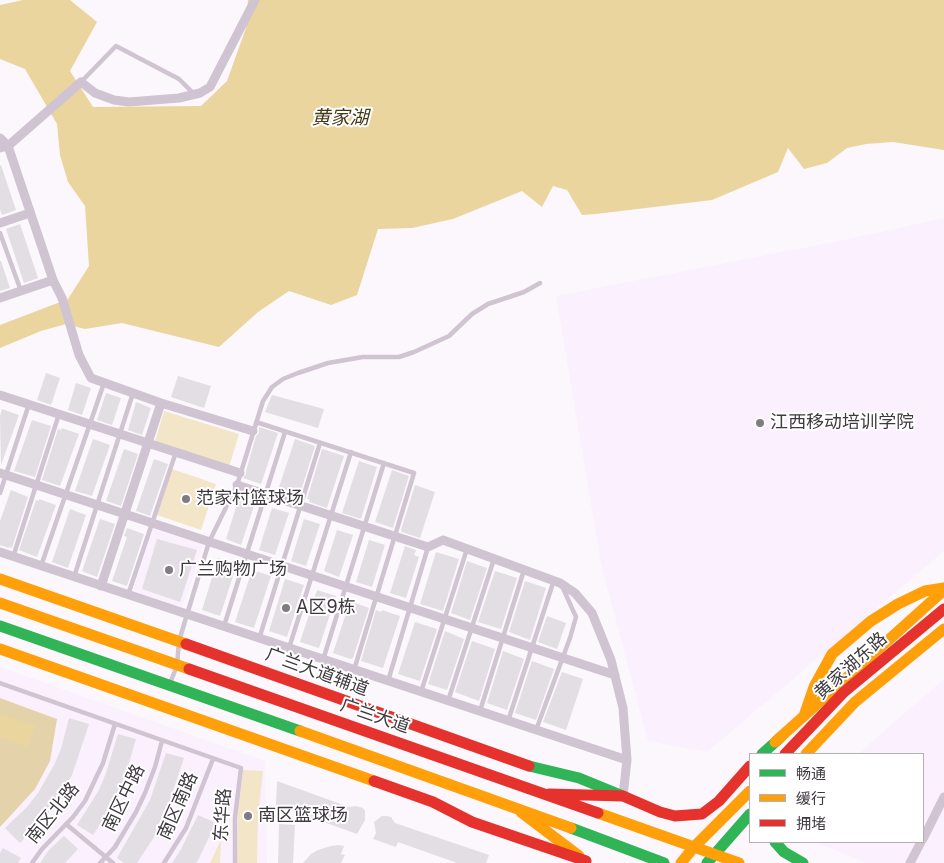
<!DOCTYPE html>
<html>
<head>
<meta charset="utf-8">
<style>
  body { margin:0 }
  #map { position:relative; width:944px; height:863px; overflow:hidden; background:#fbf7fc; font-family:Inter,"Noto Sans SC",sans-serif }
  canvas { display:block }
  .legend { position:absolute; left:749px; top:753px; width:175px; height:90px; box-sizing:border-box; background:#fff; border:1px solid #b2b0b3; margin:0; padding:6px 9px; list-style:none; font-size:15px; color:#3f3940 }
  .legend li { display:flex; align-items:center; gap:10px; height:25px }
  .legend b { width:25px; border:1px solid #b2b0b3 }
</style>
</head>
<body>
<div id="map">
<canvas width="944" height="863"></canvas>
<ul class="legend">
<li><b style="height:6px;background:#30b455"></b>畅通</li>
<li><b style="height:6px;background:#ff9f0a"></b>缓行</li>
<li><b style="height:6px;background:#e5322d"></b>拥堵</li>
</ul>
</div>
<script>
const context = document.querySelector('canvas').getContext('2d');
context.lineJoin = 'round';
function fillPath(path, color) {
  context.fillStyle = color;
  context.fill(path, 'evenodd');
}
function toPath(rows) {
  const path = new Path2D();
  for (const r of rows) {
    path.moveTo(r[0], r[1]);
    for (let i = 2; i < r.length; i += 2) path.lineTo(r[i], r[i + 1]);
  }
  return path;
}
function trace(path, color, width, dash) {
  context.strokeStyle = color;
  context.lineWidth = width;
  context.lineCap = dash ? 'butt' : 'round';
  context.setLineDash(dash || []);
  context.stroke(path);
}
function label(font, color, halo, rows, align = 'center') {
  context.font = font + ' Inter,"Noto Sans SC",sans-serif';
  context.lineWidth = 4;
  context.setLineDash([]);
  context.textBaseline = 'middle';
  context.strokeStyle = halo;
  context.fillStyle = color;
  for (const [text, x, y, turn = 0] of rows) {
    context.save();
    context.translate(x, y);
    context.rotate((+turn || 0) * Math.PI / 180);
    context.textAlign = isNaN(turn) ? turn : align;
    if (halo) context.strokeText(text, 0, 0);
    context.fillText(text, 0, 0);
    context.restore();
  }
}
const built = toPath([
  [944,218,944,551,707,752,648,741,601,564,556,296,849,239],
  [153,529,203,545,183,607,133,591],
  [0,667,265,761,267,863,0,863],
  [944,679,944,863,866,863,818,843,923,842,923,754,858,754]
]);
const green = toPath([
  [164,411,239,434,229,467,155,442],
  [172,469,216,484,201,530,157,515],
  [243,770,263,771,258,817,257,863,237,863,238,814],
  [221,840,220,863,210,863]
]);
const forest = toPath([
  [0,698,57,719,50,761,35,789,0,827]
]);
const water = toPath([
  [23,0,70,0,97,22,70,71,93,107,201,106,227,81,246,28,248,0,944,0,944,150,893,142,866,144,847,148,827,163,804,169,788,148,778,172,712,200,596,214,582,215,567,190,553,186,542,207,522,191,453,219,412,228,378,229,357,295,331,305,289,291,258,312,219,347,122,323,85,329,66,324,41,331,0,348,0,325,68,299,89,266,85,206,68,182,60,155,57,124,25,69,0,59,0,5],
  [0,714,35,726,27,747,0,737]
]);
const building = toPath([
  [1,165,16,210,2,215,0,209,0,166],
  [20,224,38,278,24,283,6,229],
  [0,261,1,261,10,288,0,291],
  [46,373,60,378,51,405,37,400],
  [178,376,211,386,204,408,171,397],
  [76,383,91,388,82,415,68,410],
  [106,393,121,398,112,425,97,420],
  [272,395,324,409,318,428,265,412],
  [136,402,151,408,142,435,128,430],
  [2,409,19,415,1,465,0,416],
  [32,420,51,426,35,477,14,471],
  [259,427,278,433,261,484,243,478,246,474,246,471,256,436,259,433],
  [62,428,79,434,60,486,42,480,58,429,61,430],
  [93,439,110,445,92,496,75,491],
  [295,439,315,446,299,497,278,490],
  [124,449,138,454,121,506,106,501],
  [322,449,344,456,327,508,309,502,310,500,307,499],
  [154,459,168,464,150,516,136,511],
  [359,461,377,467,361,519,342,513],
  [392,470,409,476,393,528,375,522],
  [415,485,435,492,420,538,402,532,401,530],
  [11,490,28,497,12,548,9,547,9,548,0,545,0,521],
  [239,498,255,503,241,545,226,539],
  [39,499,56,505,37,557,19,550,36,500,39,501],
  [272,508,289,513,275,555,259,550],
  [70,509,86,515,68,568,52,562],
  [100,519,115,524,97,577,82,571],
  [304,519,320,524,306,566,291,561],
  [127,528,144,534,127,586,112,581,127,537,124,536],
  [337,530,353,535,339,577,324,571],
  [157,539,197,550,180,602,142,589],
  [369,540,385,545,372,587,356,582],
  [405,546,416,550,414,555,419,557,406,598,390,593],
  [436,552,459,559,443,611,420,604],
  [218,558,237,564,220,616,202,610],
  [467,561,487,568,470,620,451,613],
  [252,570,271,576,254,628,235,622],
  [495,571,517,578,501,629,478,622],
  [285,579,304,585,287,637,269,631],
  [525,581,546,588,530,640,509,632],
  [317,590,336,596,319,648,300,642],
  [350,601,369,608,353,658,351,659,333,653],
  [376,610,381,612,382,610,400,616,383,668,361,661],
  [547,616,566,623,557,649,538,642],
  [415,622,437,629,420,681,398,674],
  [445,631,464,639,447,690,428,684],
  [472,641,495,649,479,701,455,692],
  [503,651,524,659,507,710,487,703],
  [532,661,554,669,536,720,515,713],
  [562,672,583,679,566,730,543,722],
  [69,718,89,724,72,775,54,807,20,843,5,828,27,807,38,793,54,765,61,749],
  [118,734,136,739,124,780,115,802,93,835,77,825,99,790,106,773],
  [166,753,184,758,168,806,158,831,137,863,124,863,117,858,150,800],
  [277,781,349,807,356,806,363,808,365,811,365,820,357,834,276,805],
  [198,815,216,823,198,860,196,863,172,863,180,851],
  [382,816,387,816,391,817,395,823,489,855,486,863,457,863,398,842,396,847,373,839,376,833,374,822],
  [279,824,295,825,293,863,278,863],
  [64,836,78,849,65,863,40,863,49,850],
  [339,845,344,846,341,854,345,855,341,863,303,863,311,854,318,850,331,846],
  [3,848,21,858,18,863,0,863,0,853]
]);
const lane = toPath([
  [81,82,116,46,179,79,194,94],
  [0,233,21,291],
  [256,422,414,473,354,670],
  [0,493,29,404],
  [13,557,59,414],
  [41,566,104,383],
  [74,577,133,393],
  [128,595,176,452],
  [224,626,285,432],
  [259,639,320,443],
  [289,648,351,452],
  [323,660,384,463],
  [388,681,428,547],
  [0,683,241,768,235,818,235,863],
  [170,683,177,666,179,641,209,542,237,485,263,401,272,387,283,379,298,373,328,363,363,357,399,357,414,352,449,336,472,314,488,304,524,292,540,283],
  [421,692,467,549],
  [448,701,494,559],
  [480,711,524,570],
  [508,721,554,580],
  [536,730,570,638,576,617,562,586],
  [66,824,113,863],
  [32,863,42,849,73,817,85,801,103,763,115,724],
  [100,863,115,847,136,812,145,793,155,767,162,741],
  [164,863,186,828,213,759]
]);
const street = toPath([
  [0,138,8,146,81,82,95,93,114,100,129,102,179,98,200,93,210,87,255,0],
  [0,148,8,146,53,280,0,298],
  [0,223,30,213],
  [53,280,62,298,79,355,91,378,161,403,253,431],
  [0,395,240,473],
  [0,473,615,675],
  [237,485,428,547,443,540,560,583,575,593,592,613,611,660,623,708,627,760,623,796],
  [0,552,627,760],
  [101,586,161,403],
  [923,839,944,797],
  [910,863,921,842]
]);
const fast = toPath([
  [0,626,300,731],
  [762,754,781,737],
  [529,766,579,778,623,796],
  [571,828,664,863],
  [775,842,784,852,803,863],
  [707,863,750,814]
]);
const slow = toPath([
  [0,579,186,644],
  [0,603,189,669],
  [0,649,374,781],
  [805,713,814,687,832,654,871,621,898,604,925,591,944,588],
  [300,731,571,828],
  [775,742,944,590],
  [806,754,855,702,944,629],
  [521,812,579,856],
  [598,813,739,863],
  [681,863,694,847,750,791]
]);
const jam = toPath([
  [186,644,529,766],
  [189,669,598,813],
  [785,754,844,692,944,609],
  [374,781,433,802,472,822,586,861],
  [549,794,623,796,660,812,675,816,702,814,719,801,750,766]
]);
const markers = [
  [760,423,5,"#817c82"],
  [186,499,5,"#817c82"],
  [169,570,5,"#817c82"],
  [286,608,5,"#817c82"],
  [248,816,5,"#817c82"]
];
const poiNames = [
  ["江西移动培训学院",770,423],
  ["范家村篮球场",196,499],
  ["广兰购物广场",179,570],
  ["A区9栋",296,608],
  ["南区篮球场",258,816]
];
const streetNames = [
  ["黄家湖东路",851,666,-42],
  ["广兰大道辅道",317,672,20],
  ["广兰大道",375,716,19],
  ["南区中路",124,798,-64],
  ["南区南路",178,806,-66],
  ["南区北路",53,813,-51],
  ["东华路",223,815,-86]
];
const waterNames = [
  ["黄家湖",340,118]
];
fillPath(built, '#fbf0fd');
fillPath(green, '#f3e5c7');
fillPath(forest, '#e4d3aa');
fillPath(water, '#ead59e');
fillPath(building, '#e2dee3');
trace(lane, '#d0c3d2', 4.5);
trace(street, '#d0c3d2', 9);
trace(fast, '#30b455', 11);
trace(slow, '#ff9f0a', 11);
trace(jam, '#e5322d', 11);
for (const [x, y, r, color] of markers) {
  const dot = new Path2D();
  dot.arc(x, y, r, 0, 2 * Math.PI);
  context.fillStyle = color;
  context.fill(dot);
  trace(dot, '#fff', 2);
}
label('18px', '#3f3940', '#fff', poiNames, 'left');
label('18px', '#3f3940', '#fff', streetNames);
label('italic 19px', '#453916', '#fff', waterNames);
</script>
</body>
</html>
